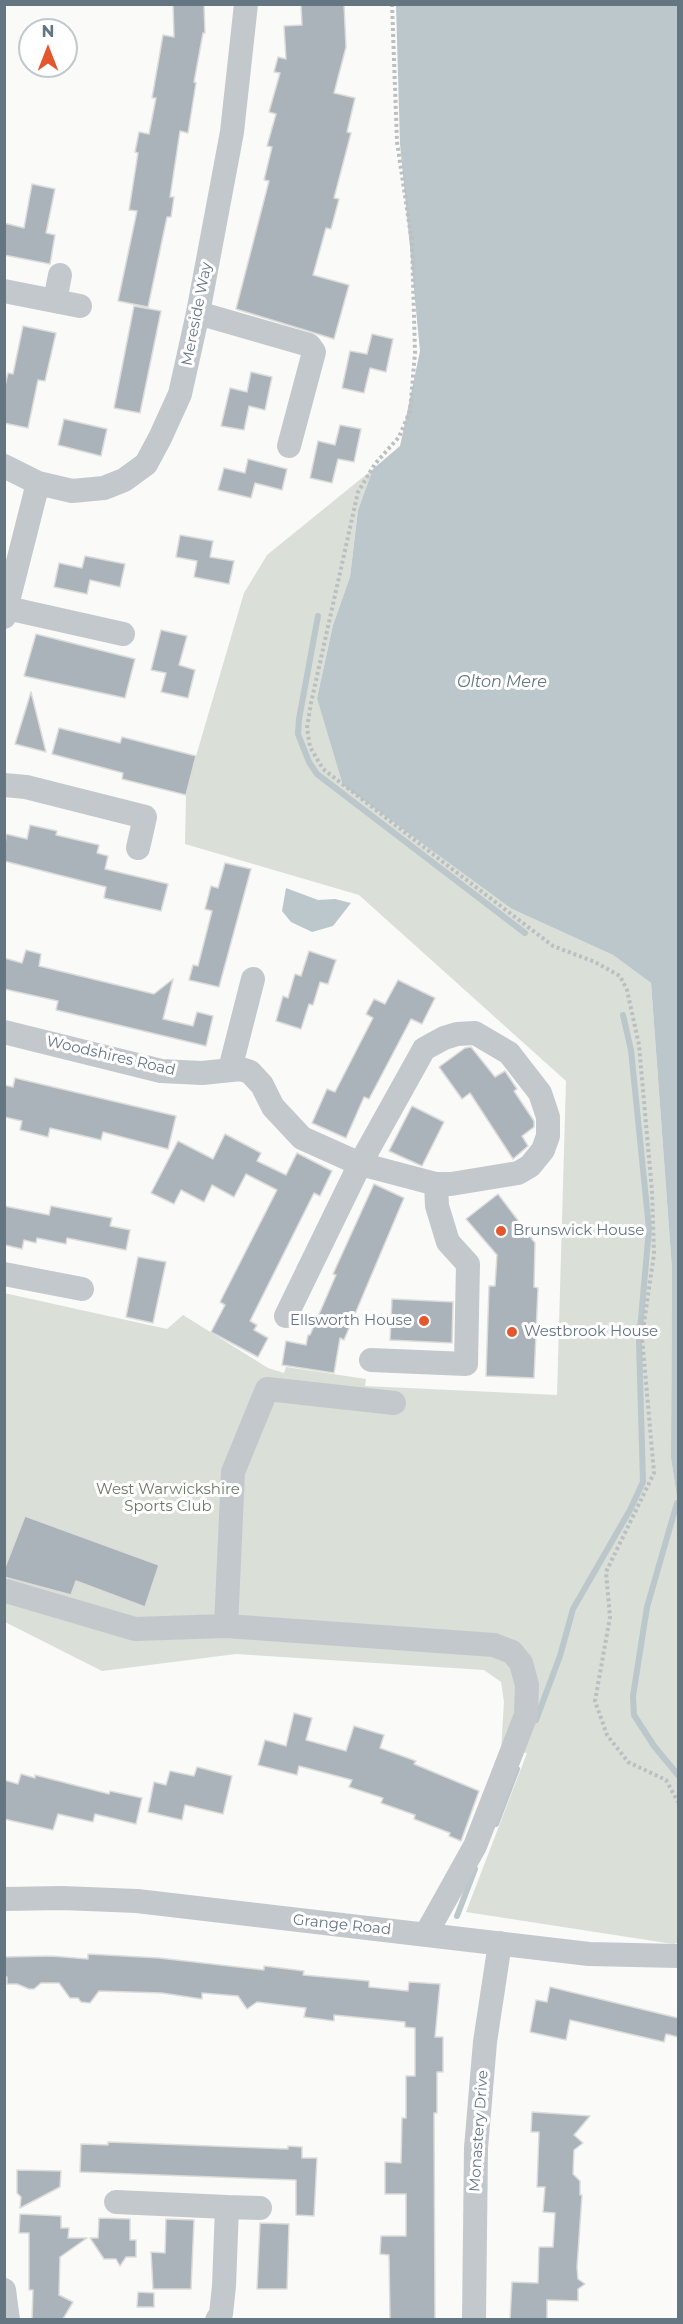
<!DOCTYPE html>
<html>
<head>
<meta charset="utf-8">
<style>
  body { margin:0 }
  #map { position:relative; width:683px; height:2324px; overflow:hidden; background:#fafaf8; font-family:Montserrat,sans-serif }
  canvas { display:block }
  .frame { position:absolute; inset:0; border:6px solid #657683; pointer-events:none }
  .north { position:absolute; left:18px; top:18px; width:60px; height:60px; box-sizing:border-box; background:#fff; border:2px solid #c1c8cd; border-radius:50%; rotate:0deg; font-size:16px; font-weight:700; line-height:24px; text-align:center; color:#657683 }
  .north::after { content:''; display:block; margin:auto; width:21px; height:27px; background:#e4572e; clip-path:polygon(50% 0,100% 100%,50% 72%,0 100%) }
</style>
</head>
<body>
<div id="map">
<canvas width="683" height="2324"></canvas>
<div class="frame"></div>
<div class="north">N</div>
</div>
<script>
const context = document.querySelector('canvas').getContext('2d');
context.lineJoin = 'round';
function fillPath(path, color) {
  context.fillStyle = color;
  context.fill(path, 'evenodd');
}
function toPath(rows) {
  const path = new Path2D();
  for (const r of rows) {
    path.moveTo(r[0], r[1]);
    for (let i = 2; i < r.length; i += 2) path.lineTo(r[i], r[i + 1]);
  }
  return path;
}
function trace(path, color, width, dash) {
  context.strokeStyle = color;
  context.lineWidth = width;
  context.lineCap = dash ? 'butt' : 'round';
  context.setLineDash(dash || []);
  context.stroke(path);
}
function label(font, color, halo, rows, align = 'center') {
  context.font = font + ' Montserrat,sans-serif';
  context.lineWidth = 6;
  context.setLineDash([]);
  context.textBaseline = 'middle';
  context.strokeStyle = halo;
  context.fillStyle = color;
  for (const [text, x, y, turn = 0] of rows) {
    context.save();
    context.translate(x, y);
    context.rotate((+turn || 0) * Math.PI / 180);
    context.textAlign = isNaN(turn) ? turn : align;
    if (halo) context.strokeText(text, 0, 0);
    context.fillText(text, 0, 0);
    context.restore();
  }
}
const green = toPath([
  [373,469,358,510,350,577,333,625,317,698,512,909,613,955,651,983,672,1269,671,1458,678,1504,678,1943,673,1944,466,1912,527,1753,501,1751,504,1702,501,1682,484,1670,236,1654,102,1671,5,1622,4,1293,167,1329,183,1315,268,1368,284,1373,286,1367,366,1379,365,1386,557,1395,566,1081,359,895,185,844,186,795,196,756,244,593,267,555]
]);
const water = toPath([
  [396,5,678,5,678,1504,671,1458,672,1269,651,983,613,955,512,909,343,785,317,698,333,625,350,577,358,510,373,469,400,446,420,351,400,144],
  [286,888,318,900,335,899,351,903,333,926,312,932,291,922,282,911]
]);
const stream = toPath([
  [318,616,299,719,298,734,309,762,317,774,525,933],
  [677,1503,647,1607,633,1696,634,1715,654,1746,678,1775],
  [536,1720,560,1656,573,1609,630,1510,643,1482,639,1341,649,1229,631,1050,623,1015],
  [496,1824,517,1769],
  [457,1916,475,1869]
]);
const building = toPath([
  [173,4,204,4,205,33,203,33,194,82,196,83,188,133,180,131,170,197,174,197,171,217,167,217,148,307,118,301,137,211,129,210,138,153,135,152,139,132,149,134,156,98,152,98,163,35,174,37,173,4],
  [344,4,346,47,334,93,355,98,347,132,351,133,334,198,339,199,331,229,326,228,313,275,349,285,334,339,236,309,269,181,264,180,272,147,267,146,276,114,269,112,280,73,274,72,278,57,286,59,284,26,302,25,301,5,344,4],
  [32,184,55,189,46,233,55,235,50,264,4,255,4,223,24,228,32,184],
  [134,306,161,311,140,413,114,408,134,306],
  [23,326,56,333,45,381,38,380,28,428,4,423,4,390,8,373,13,374,23,326],
  [372,334,393,339,386,372,370,368,364,393,342,388,350,351,367,354,372,334],
  [251,372,272,377,265,410,249,406,244,430,221,426,230,388,247,392,251,372],
  [64,419,107,429,101,456,58,445,64,419],
  [340,425,361,429,354,462,338,459,332,483,310,478,318,441,335,445,340,425],
  [248,459,287,469,282,490,255,483,251,498,218,490,224,468,245,473,248,459],
  [180,535,213,541,210,557,234,561,229,584,194,577,197,561,176,557,180,535],
  [85,556,125,564,120,587,90,580,87,594,54,587,59,563,82,568,85,556],
  [161,630,187,636,179,665,195,670,188,698,161,692,166,673,151,670,161,630],
  [36,634,135,659,125,698,24,676,36,634],
  [31,692,46,752,15,744,31,692],
  [59,728,120,743,122,737,196,756,186,795,122,779,123,773,52,754,59,728],
  [30,825,57,831,56,835,99,845,97,853,108,856,105,869,168,884,161,911,104,898,106,887,4,861,6,834,27,839,30,825],
  [225,863,251,869,219,987,189,980,193,965,198,966,212,911,205,909,211,886,218,888,225,863],
  [26,950,41,954,39,966,154,994,173,979,163,1019,193,1026,197,1012,213,1016,206,1046,56,1010,58,1001,4,989,4,958,22,963,26,950],
  [309,951,336,960,328,984,320,982,313,1005,309,1004,301,1029,276,1021,283,996,288,998,295,974,301,976,309,951],
  [398,980,435,998,422,1024,411,1019,369,1099,364,1097,346,1138,312,1123,327,1089,335,1092,373,1018,366,1014,374,999,385,1004,398,980],
  [471,1047,495,1077,505,1071,517,1089,514,1091,534,1121,534,1127,522,1136,528,1146,513,1159,470,1093,462,1099,439,1067,465,1048,471,1047],
  [15,1078,176,1116,168,1149,103,1132,101,1140,50,1128,48,1137,20,1130,22,1121,4,1117,4,1085,13,1087,15,1078],
  [412,1106,444,1122,422,1166,389,1151,412,1106],
  [225,1134,261,1153,257,1161,286,1175,297,1153,332,1171,320,1196,314,1193,250,1321,257,1325,254,1330,268,1338,258,1357,211,1332,225,1305,220,1302,277,1190,246,1174,234,1197,212,1185,204,1202,181,1190,174,1204,151,1193,178,1141,213,1159,225,1134],
  [374,1184,404,1198,344,1340,340,1338,334,1373,282,1365,286,1341,306,1345,308,1335,310,1335,336,1275,333,1274,374,1184],
  [498,1194,535,1243,534,1287,538,1288,534,1378,486,1376,489,1286,495,1286,497,1255,466,1219,498,1194],
  [4,1206,49,1215,51,1206,112,1218,110,1226,130,1230,126,1250,67,1238,66,1244,37,1238,36,1243,24,1240,22,1249,5,1245,4,1206],
  [138,1257,166,1262,153,1323,126,1317,138,1257],
  [392,1299,453,1302,452,1343,390,1340,392,1299],
  [25,1516,159,1565,145,1607,76,1581,71,1595,4,1577,4,1570,25,1516],
  [294,1713,312,1718,306,1740,346,1751,354,1726,384,1735,380,1748,416,1761,414,1764,479,1791,461,1841,449,1836,450,1833,414,1819,415,1815,381,1803,383,1798,349,1787,352,1780,299,1766,297,1775,258,1765,265,1740,286,1746,294,1713],
  [197,1767,232,1776,223,1814,185,1805,182,1820,148,1812,154,1782,166,1785,170,1771,194,1776,197,1767],
  [21,1774,35,1778,35,1775,109,1794,110,1791,142,1798,136,1824,95,1814,93,1822,58,1814,53,1830,4,1819,4,1780,18,1784,21,1774],
  [88,1954,159,1958,264,1970,264,1966,304,1971,303,1975,369,1981,369,1987,408,1991,409,1982,440,1984,435,2037,443,2037,443,2072,437,2072,437,2113,434,2113,435,2319,390,2319,389,2255,380,2254,381,2236,406,2236,406,2194,385,2194,385,2162,401,2163,402,2118,406,2118,406,2076,415,2076,415,2028,405,2027,405,2022,334,2015,334,2021,304,2017,306,2008,257,2002,247,2009,238,1996,202,1993,202,1999,162,1993,99,1991,90,2003,81,2002,78,1998,70,1998,59,1983,41,1983,34,1989,29,1989,17,1984,7,1984,7,1977,4,1977,4,1957,51,1956,88,1959,88,1954],
  [550,1987,678,2018,678,2037,666,2034,664,2042,570,2020,566,2040,530,2032,536,2000,547,2002,550,1987],
  [532,2112,590,2116,574,2135,583,2143,574,2150,573,2174,580,2181,580,2195,582,2195,577,2267,578,2279,585,2284,578,2289,578,2301,547,2300,547,2319,510,2319,512,2282,538,2283,539,2247,553,2247,555,2213,543,2212,545,2187,537,2187,539,2132,531,2132,532,2112],
  [108,2142,288,2149,288,2146,302,2147,302,2158,317,2158,314,2216,296,2215,296,2180,80,2172,81,2144,108,2145,108,2142],
  [17,2170,61,2171,60,2187,20,2208,21,2197,17,2193,17,2170],
  [20,2214,61,2216,61,2228,69,2228,68,2238,87,2238,60,2257,59,2295,73,2302,63,2319,32,2319,33,2290,29,2290,29,2233,19,2233,20,2214],
  [99,2218,130,2219,130,2240,136,2240,136,2257,126,2257,120,2266,116,2259,104,2259,90,2238,98,2238,99,2218],
  [166,2219,194,2220,191,2289,153,2289,151,2252,165,2253,166,2219],
  [260,2223,289,2224,287,2289,257,2289,260,2223],
  [138,2292,154,2293,154,2307,137,2307,138,2292]
]);
const path = toPath([
  [392,4,397,142,412,243,415,353,410,411,399,437,375,464,358,492,311,703,307,728,310,747,323,769,443,862,553,946,595,962,620,976,627,990,639,1045,652,1191,654,1254,642,1337,654,1473,606,1572,610,1617,595,1701,607,1735,628,1762,666,1780,678,1802]
]);
const minor = toPath([
  [4,291,80,306],
  [55,301,60,275],
  [198,313,309,345,314,352,289,446],
  [4,466,38,483,72,491,104,488,124,480,146,464,160,438,180,394,198,313,232,132,246,4],
  [7,608,123,634],
  [4,617,38,483],
  [4,785,26,787,145,817,138,848],
  [4,1032,161,1071,202,1073,241,1069,250,1072,262,1085,273,1107,302,1138,360,1164,436,1184,451,1184,518,1173,530,1166,543,1150,548,1136,548,1117,540,1093,509,1053,475,1033,457,1034,444,1038,424,1049,360,1164,286,1316],
  [230,1069,253,979],
  [4,1274,82,1289],
  [371,1360,466,1364,468,1264,448,1242,437,1206,436,1184],
  [394,1403,267,1389,233,1472,226,1626,494,1645,512,1652,521,1663,527,1685,526,1715,475,1846,426,1934],
  [6,1591,135,1629,226,1626],
  [4,1899,62,1898,137,1901,589,1954,678,1956],
  [116,2202,227,2207,224,2286,221,2314,217,2320],
  [227,2207,260,2208],
  [4,2290,8,2320],
  [474,2320,476,2148,485,2042,500,1943]
]);
const markers = [
  [501,1231,6,"#e4572e"],
  [424,1321,6,"#e4572e"],
  [512,1332,6,"#e4572e"]
];
const streetNames = [
  ["Mereside Way",197,314,-79],
  ["Woodshires Road",111,1056,13],
  ["Grange Road",342,1925,6],
  ["Monastery Drive",479,2131,-86]
];
const poiNames = [
  ["Brunswick House",513,1231],
  ["Ellsworth House",412,1321,"right"],
  ["Westbrook House",524,1332]
];
const parkNames = [
  ["West Warwickshire",168,1490],
  ["Sports Club",168,1507]
];
const waterNames = [
  ["Olton Mere",502,682]
];
fillPath(green, '#dadfd7');
fillPath(water, '#bbc7cb');
trace(stream, '#bbc7cb', 6);
fillPath(building, '#aab3b9');
trace(building, '#dcdcda', 1.5);
trace(path, '#bbbfc2', 4, [3, 3]);
trace(minor, '#c3c8cc', 24);
for (const [x, y, r, color] of markers) {
  const dot = new Path2D();
  dot.arc(x, y, r, 0, 2 * Math.PI);
  context.fillStyle = color;
  context.fill(dot);
  trace(dot, '#fff', 2);
}
label('15px', '#657683', '#fff', streetNames);
label('15px', '#657683', '#fff', poiNames, 'left');
label('15px', '#687a64', '#fff', parkNames);
label('italic 16px', '#60757c', '#fff', waterNames);
</script>
</body>
</html>
